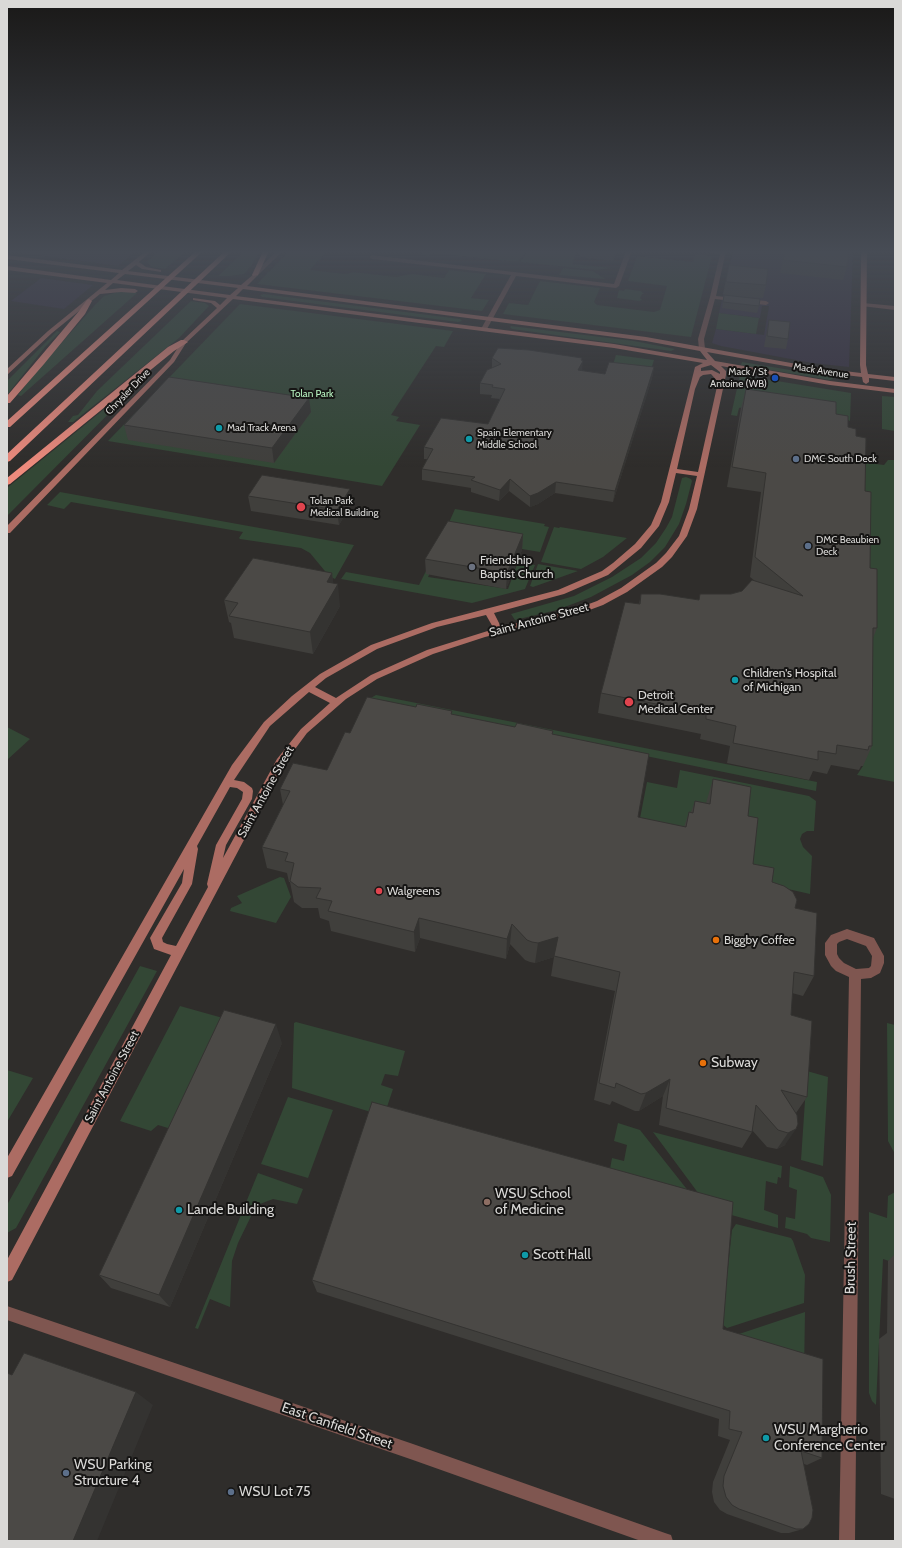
<!DOCTYPE html>
<html>
<head>
<meta charset="utf-8">
<style>
  body { margin:0 }
  #map { position:relative; width:902px; height:1548px; overflow:hidden; background:#2f2d2b; font-family:Cabin,sans-serif }
  canvas { display:block }
  .frame { position:absolute; inset:0; border:8px solid #dad9d7; pointer-events:none }
</style>
</head>
<body>
<div id="map">
<canvas width="902" height="1548"></canvas>
<div class="frame"></div>
</div>
<script>
const context = document.querySelector('canvas').getContext('2d');
context.lineJoin = 'round';
function fillPath(path, color) {
  context.fillStyle = color;
  context.fill(path, 'evenodd');
}
function toPath(rows) {
  const path = new Path2D();
  for (const r of rows) {
    path.moveTo(r[0], r[1]);
    for (let i = 2; i < r.length; i += 2) path.lineTo(r[i], r[i + 1]);
  }
  return path;
}
function trace(path, color, width, dash) {
  context.strokeStyle = color;
  context.lineWidth = width;
  context.lineCap = dash ? 'butt' : 'round';
  context.setLineDash(dash || []);
  context.stroke(path);
}
function label(font, color, halo, rows, align = 'center') {
  context.font = font + ' Cabin,sans-serif';
  context.lineWidth = 4;
  context.setLineDash([]);
  context.textBaseline = 'middle';
  context.strokeStyle = halo;
  context.fillStyle = color;
  for (const [text, x, y, turn = 0] of rows) {
    context.save();
    context.translate(x, y);
    context.rotate((+turn || 0) * Math.PI / 180);
    context.textAlign = isNaN(turn) ? turn : align;
    if (halo) context.strokeText(text, 0, 0);
    context.fillText(text, 0, 0);
    context.restore();
  }
}
const commercial = toPath([
  [7,251,136,251,118,266],
  [733,251,853,251,849,367,812,363,721,346,712,343,716,329,764,335,769,306,762,306,760,318,719,313],
  [41,278,93,285,64,309,11,301]
]);
const green = toPath([
  [158,251,186,251,165,269,152,267,147,262],
  [244,251,260,251,252,265,244,274,230,276,218,276],
  [289,251,327,251,310,270,346,274,353,272,396,277,412,274,444,278,449,270,486,274,471,298,489,300,482,311,257,284],
  [417,251,526,251,518,262,432,253,429,256,421,255,423,252],
  [528,251,577,251,572,264,613,268,595,270,520,262],
  [695,254,712,256,691,337,503,314,509,303,528,305,540,281,600,288,594,302,597,305,654,312,660,310,667,286,628,281,637,256,693,262],
  [563,268,593,271,605,279,559,275],
  [625,289,641,291,644,294,642,294,640,298,642,300,639,301,617,298,619,290,624,291],
  [121,291,137,293,21,396,18,395,35,373,95,305,104,296],
  [264,294,460,319,462,321,458,322,262,297,260,295],
  [191,301,205,303,209,306,179,338,73,422,68,422,73,416,78,415,97,391],
  [240,304,453,331,444,347,436,346,391,415,399,417,396,421,420,425,382,486,108,441],
  [719,313,759,318,756,334,716,329],
  [511,326,634,341,675,349,671,351,512,329,510,327],
  [57,331,60,332,45,347,7,395,7,381],
  [616,355,654,360,649,376,611,371],
  [742,362,808,373,827,374,832,376,833,379,830,380,741,365],
  [150,372,7,516,7,488],
  [740,375,851,393,850,421,842,417,753,405,739,408,737,416,731,415],
  [882,396,895,397,895,431,882,429],
  [874,459,876,464,884,465,888,460,895,460,895,782,857,775,863,766,864,462],
  [686,477,691,479,692,481,686,504,679,524,665,547,650,562,632,575,591,597,557,610,515,620,511,614,574,596,612,577,641,558,656,543,666,528,672,517,682,478],
  [60,492,354,545,335,579,329,576,310,553,301,548,240,539,239,538,243,532,71,502,64,509,47,505],
  [455,509,545,524,544,526,549,527,540,552,443,536],
  [554,527,559,528,560,527,627,538,603,557,581,569,541,562],
  [435,553,439,554,428,577,508,589,518,562,535,565,525,589,472,603,341,579,346,572,419,585],
  [538,564,578,571,533,587,530,586],
  [376,695,817,782,816,791,369,699],
  [7,727,30,739,7,760],
  [680,770,809,796,816,801,814,831,807,831,802,834,800,839,803,847,812,856,810,894,686,866,703,825,686,834,636,839,647,782,677,788],
  [280,877,284,878,291,897,276,923,230,911,231,908,242,903,237,896],
  [140,966,157,971,16,1228,7,1233,7,1205],
  [180,1006,230,1020,178,1131,158,1125,151,1131,120,1121],
  [296,1022,405,1051,398,1076,385,1074,381,1085,393,1089,384,1116,292,1088,294,1023],
  [887,1023,895,1025,895,1154,888,1141],
  [7,1070,33,1078,7,1122],
  [807,1071,828,1077,823,1166,801,1160],
  [288,1097,333,1110,308,1178,261,1164],
  [618,1123,640,1130,701,1207,608,1180,612,1158,624,1161,627,1145,614,1141],
  [653,1132,782,1166,781,1178,778,1177,777,1184,766,1181,764,1210,778,1215,778,1228,710,1209],
  [790,1166,823,1177,831,1195,830,1242,811,1238,807,1234,785,1228,786,1217,795,1219,797,1190,789,1187],
  [258,1173,303,1189,297,1204,273,1199,260,1204,255,1208,238,1243,232,1261,230,1307,210,1299,198,1329,195,1328],
  [895,1192,895,1263,883,1259,876,1405,872,1401,869,1393,869,1212,887,1218,888,1196],
  [736,1224,791,1238,793,1241,805,1275,804,1303,727,1328,722,1324,732,1230],
  [805,1312,804,1374,727,1338]
]);
const street = toPath([
  [277,251,283,251,257,276,253,276,253,274,277,251],
  [626,251,632,251,619,286,616,288,516,276,487,329,484,331,481,329,511,275,372,259,369,257,372,255,614,284,626,251],
  [699,251,726,251,716,296,766,301,769,303,766,305,715,299,704,339,705,349,702,351,699,349,698,339,710,297,720,254,699,251],
  [891,251,895,251,895,253,892,252,891,251],
  [863,303,895,306,895,310,861,306,861,304,863,303],
  [847,929,874,938,884,956,884,963,880,973,871,978,861,979,855,1541,839,1541,849,977,836,971,831,966,825,955,825,943,831,935,847,929],
  [847,939,866,946,872,956,871,966,869,968,856,969,844,963,839,958,837,954,837,944,839,942,847,939],
  [7,1306,413,1444,665,1533,671,1535,673,1541,641,1541,413,1460,7,1320,7,1306]
]);
const secondary = toPath([
  [146,251,152,251,139,262,146,267,161,270,161,272,142,269,136,265,128,271,241,285,255,273,258,275,247,286,646,337,819,368,861,373,860,365,861,251,867,251,866,365,868,374,895,377,895,381,869,378,869,382,866,384,863,382,862,377,819,372,707,352,715,361,830,381,895,389,895,393,830,385,721,366,726,371,726,375,697,509,687,536,672,557,662,567,627,592,603,605,584,612,485,637,433,654,377,679,346,699,307,733,284,764,12,1280,7,1282,7,1260,171,955,154,949,150,938,182,883,184,869,12,1176,7,1178,7,1158,232,765,264,722,292,696,320,674,371,645,432,623,558,590,602,571,613,563,635,544,651,525,661,502,695,367,703,363,614,348,233,299,186,343,174,362,10,533,7,533,7,526,170,360,182,341,217,308,211,303,193,300,193,298,215,301,220,305,227,298,113,283,105,290,121,288,135,289,138,291,135,293,121,292,100,294,52,333,7,375,7,369,48,331,107,283,7,270,7,266,111,280,119,273,7,259,7,255,122,270,146,251],
  [125,274,238,288,230,295,117,280,125,274],
  [243,289,646,341,700,351,707,360,614,344,236,296,243,289],
  [711,365,720,372,720,374,712,370,701,371,701,368,711,365],
  [711,374,718,382,698,472,677,469,695,389,700,377,703,375,711,374],
  [676,473,697,476,689,509,679,536,666,553,656,563,621,588,597,601,578,608,501,627,494,613,564,594,608,575,641,548,659,526,669,502,676,473],
  [486,615,494,629,427,650,371,675,336,698,315,687,326,678,377,649,437,627,486,615],
  [309,692,330,703,301,729,277,759,223,858,226,845,252,799,253,791,252,788,244,782,234,780,270,726,309,692],
  [230,787,237,788,243,792,242,799,216,845,207,884,208,887,176,946,167,944,163,942,162,938,192,884,198,849,197,846,230,787]
]);
const highway = toPath([
  [196,251,203,251,10,427,7,427,7,421,196,251],
  [225,251,232,251,10,461,7,462,7,454,225,251],
  [263,251,269,251,258,275,253,276,252,275,263,251],
  [89,299,92,301,85,314,44,364,10,403,7,403,7,396,79,311,87,300,89,299],
  [181,340,184,340,188,342,174,351,10,484,7,485,7,478,168,347,181,340]
]);
const wall = toPath([
  [580,251,618,251,613,261,579,257],
  [785,251,848,251,848,263,843,280,780,273],
  [729,265,766,285,763,298,742,297,759,306,757,313,722,308,724,295,723,294],
  [769,320,788,339,786,349,764,347,767,330],
  [492,358,582,358,582,371,605,374,654,367,652,378,613,502,555,493,538,504,530,507,509,491,499,501,471,492,471,488,422,480,422,469,427,459,424,459,424,447,488,424,500,399,491,398,492,395,480,394,480,383,492,368],
  [746,389,836,414,856,436,865,491,870,568,877,628,873,638,872,746,863,766,861,766,859,770,831,765,827,774,813,771,809,780,727,763,730,746,700,739,701,734,598,713,601,693,639,604,641,594,699,600,731,594,742,591,755,581,750,577,761,492,727,487,741,408],
  [311,412,274,463,128,440,124,425],
  [350,489,351,504,339,525,251,511,248,496],
  [523,534,522,550,506,589,426,574,425,559],
  [332,573,333,583,340,606,313,654,234,638,231,623,229,622,224,600],
  [416,707,515,727,553,731,553,735,638,817,684,827,689,812,691,812,695,801,706,803,713,779,748,816,753,864,772,882,795,908,814,976,803,996,792,993,791,1015,807,1097,796,1113,785,1145,777,1149,767,1147,752,1130,752,1132,742,1148,659,1125,663,1096,639,1111,635,1111,612,1101,610,1105,594,1100,615,991,551,976,554,957,535,963,530,962,525,960,510,944,506,959,420,938,415,952,331,931,329,921,320,918,318,908,302,908,294,902,290,882,289,882,287,873,267,868,262,847,283,805,280,789,327,770,350,733],
  [282,1043,170,1307,111,1288,99,1275],
  [895,1254,895,1499,881,1494,879,1339,887,1333,888,1261],
  [312,1280,723,1329,822,1458,807,1465,804,1464,803,1529,789,1533,781,1533,727,1514,720,1510,714,1502,712,1492,713,1482,730,1440,718,1436,719,1419,317,1292]
]);
const shadedWall = toPath([
  [614,251,618,251,613,261],
  [582,358,581,363,583,361,582,371,578,370],
  [654,367,652,378,613,502,615,491],
  [309,398,311,412,274,463,272,448],
  [510,479,509,491,499,501,500,490],
  [556,482,555,493,538,504,530,507,530,496],
  [350,489,351,504,339,525,337,510],
  [523,534,522,550,506,589,507,573],
  [332,573,334,590,338,584,340,606,313,654,310,632,327,582],
  [419,918,420,938,415,952,414,932],
  [512,924,510,944,506,959,507,939],
  [558,937,554,957,535,963,538,943],
  [276,1024,282,1043,170,1307,159,1295],
  [670,1079,663,1096,639,1111,646,1093],
  [796,1129,785,1145,777,1149,788,1133],
  [136,1392,153,1405,97,1541,73,1541]
]);
const building = toPath([
  [785,251,848,251,848,263,847,263,847,267,783,260,785,251],
  [729,265,768,269,766,285,727,282,726,280,729,265],
  [724,295,760,299,759,306,723,302,724,295],
  [769,320,790,322,788,339,767,336,769,320],
  [498,348,529,350,582,358,581,360,583,361,578,370,605,374,609,362,654,367,615,491,556,482,538,493,530,496,510,479,500,490,471,480,475,477,422,469,433,449,424,447,441,418,488,424,505,389,492,387,493,385,480,383,487,370,501,364,492,358,498,348],
  [169,377,309,398,272,448,124,425,169,377],
  [746,389,836,402,836,414,848,416,848,427,856,429,856,436,866,438,865,491,871,492,870,568,877,569,877,628,873,628,872,746,869,746,868,750,837,745,836,754,818,751,818,760,733,743,736,726,706,719,706,714,601,693,625,602,640,604,641,594,660,594,699,600,700,594,731,594,742,591,752,580,803,596,755,557,766,473,732,467,746,389],
  [262,475,350,489,337,510,248,496,262,475],
  [448,521,523,534,507,573,425,559,448,521],
  [253,558,332,573,327,582,338,584,310,632,229,616,238,603,224,600,253,558],
  [367,697,416,707,417,704,452,711,451,714,515,727,517,723,553,731,552,734,649,754,638,817,686,827,689,812,693,813,695,801,710,804,713,779,751,787,748,816,758,818,753,864,774,868,772,882,784,886,793,892,797,900,795,908,817,913,814,976,794,972,791,1015,812,1021,807,1097,781,1090,797,1115,798,1124,796,1129,788,1133,778,1130,756,1105,752,1132,666,1108,670,1079,646,1093,641,1094,616,1083,615,1088,599,1083,620,972,554,956,558,937,538,943,532,942,527,940,512,924,507,939,419,918,414,932,328,911,332,901,316,898,321,888,298,887,290,881,294,863,285,861,288,853,262,847,290,791,280,789,293,763,327,770,345,732,350,733,367,697],
  [224,1010,276,1024,159,1295,99,1275,224,1010],
  [372,1102,733,1202,723,1329,823,1359,822,1458,801,1451,813,1510,812,1518,809,1524,803,1529,796,1529,739,1509,732,1505,726,1497,723,1486,724,1476,742,1432,729,1429,730,1411,312,1280,372,1102],
  [24,1353,136,1392,73,1541,7,1541,7,1373,12,1375,24,1353]
]);
const markers = [
  [775,378,4,"#1a4fb4"],
  [219,428,4,"#0f9aa8"],
  [469,439,4,"#0f9aa8"],
  [796,459,4,"#5c6f8a"],
  [301,507,5,"#e0444e"],
  [808,546,4,"#5c6f8a"],
  [472,567,4,"#6b7280"],
  [735,680,4,"#0f9aa8"],
  [629,702,5,"#e0444e"],
  [379,891,4,"#e0444e"],
  [716,940,4,"#e8710a"],
  [703,1063,4,"#e8710a"],
  [487,1202,4,"#8d6e63"],
  [179,1210,4,"#0f9aa8"],
  [525,1255,4,"#0f9aa8"],
  [766,1438,4,"#0f9aa8"],
  [66,1473,4,"#5c6f8a"],
  [231,1492,4,"#5c6f8a"]
];
const farStreetnames = [
  ["Mack Avenue",821,371,9],
  ["Chrysler Drive",128,392,-46]
];
const farPoinames = [
  ["Mack / St",767,372,"right"],
  ["Antoine (WB)",767,384,"right"],
  ["Mad Track Arena",227,428],
  ["Spain Elementary",477,433],
  ["Middle School",477,445],
  ["DMC South Deck",804,459],
  ["Tolan Park",310,501],
  ["Medical Building",310,513],
  ["DMC Beaubien",816,540],
  ["Deck",816,552]
];
const farParknames = [
  ["Tolan Park",312,394]
];
const poiNames = [
  ["Friendship",480,560],
  ["Baptist Church",480,574],
  ["Children's Hospital",743,673],
  ["of Michigan",743,687],
  ["Detroit",638,695],
  ["Medical Center",638,709],
  ["Walgreens",387,891],
  ["Biggby Coffee",724,940]
];
const streetNames = [
  ["Saint Antoine Street",539,620,-15],
  ["Saint Antoine Street",266,792,-61],
  ["Saint Antoine Street",112,1077,-62]
];
const nearPoinames = [
  ["Subway",711,1063],
  ["WSU School",495,1194],
  ["of Medicine",495,1210],
  ["Lande Building",187,1210],
  ["Scott Hall",533,1255],
  ["WSU Margherio",774,1430],
  ["Conference Center",774,1446],
  ["WSU Parking",74,1465],
  ["Structure 4",74,1481],
  ["WSU Lot 75",239,1492]
];
const nearStreetnames = [
  ["Brush Street",851,1258,-89],
  ["East Canfield Street",337,1426,19]
];
fillPath(commercial, '#383142');
fillPath(green, '#334735');
fillPath(street, '#7f5650');
fillPath(secondary, '#ac6c63');
fillPath(highway, '#ee8b7d');
fillPath(wall, '#403f3c');
fillPath(shadedWall, '#343331');
fillPath(building, '#4b4946');
trace(building, '#343331', 1);
const sky = context.createLinearGradient(0, 0, 0, 467);
sky.addColorStop(0, '#1a1918');
sky.addColorStop(0.54, '#474c55');
sky.addColorStop(1, '#474c5500');
context.fillStyle = sky;
context.fillRect(0, 0, 902, 467);
for (const [x, y, r, color] of markers) {
  const dot = new Path2D();
  dot.arc(x, y, r, 0, 2 * Math.PI);
  context.fillStyle = color;
  context.fill(dot);
  trace(dot, '#161514', 1.5);
}
label('10px', '#dad9d7', '#161514', farStreetnames);
label('10px', '#dad9d7', '#161514', farPoinames, 'left');
label('10px', '#b8f4c1', '#161514', farParknames);
label('12px', '#dad9d7', '#161514', poiNames, 'left');
label('12px', '#dad9d7', '#161514', streetNames);
label('14px', '#dad9d7', '#161514', nearPoinames, 'left');
label('14px', '#dad9d7', '#161514', nearStreetnames);
</script>
</body>
</html>
